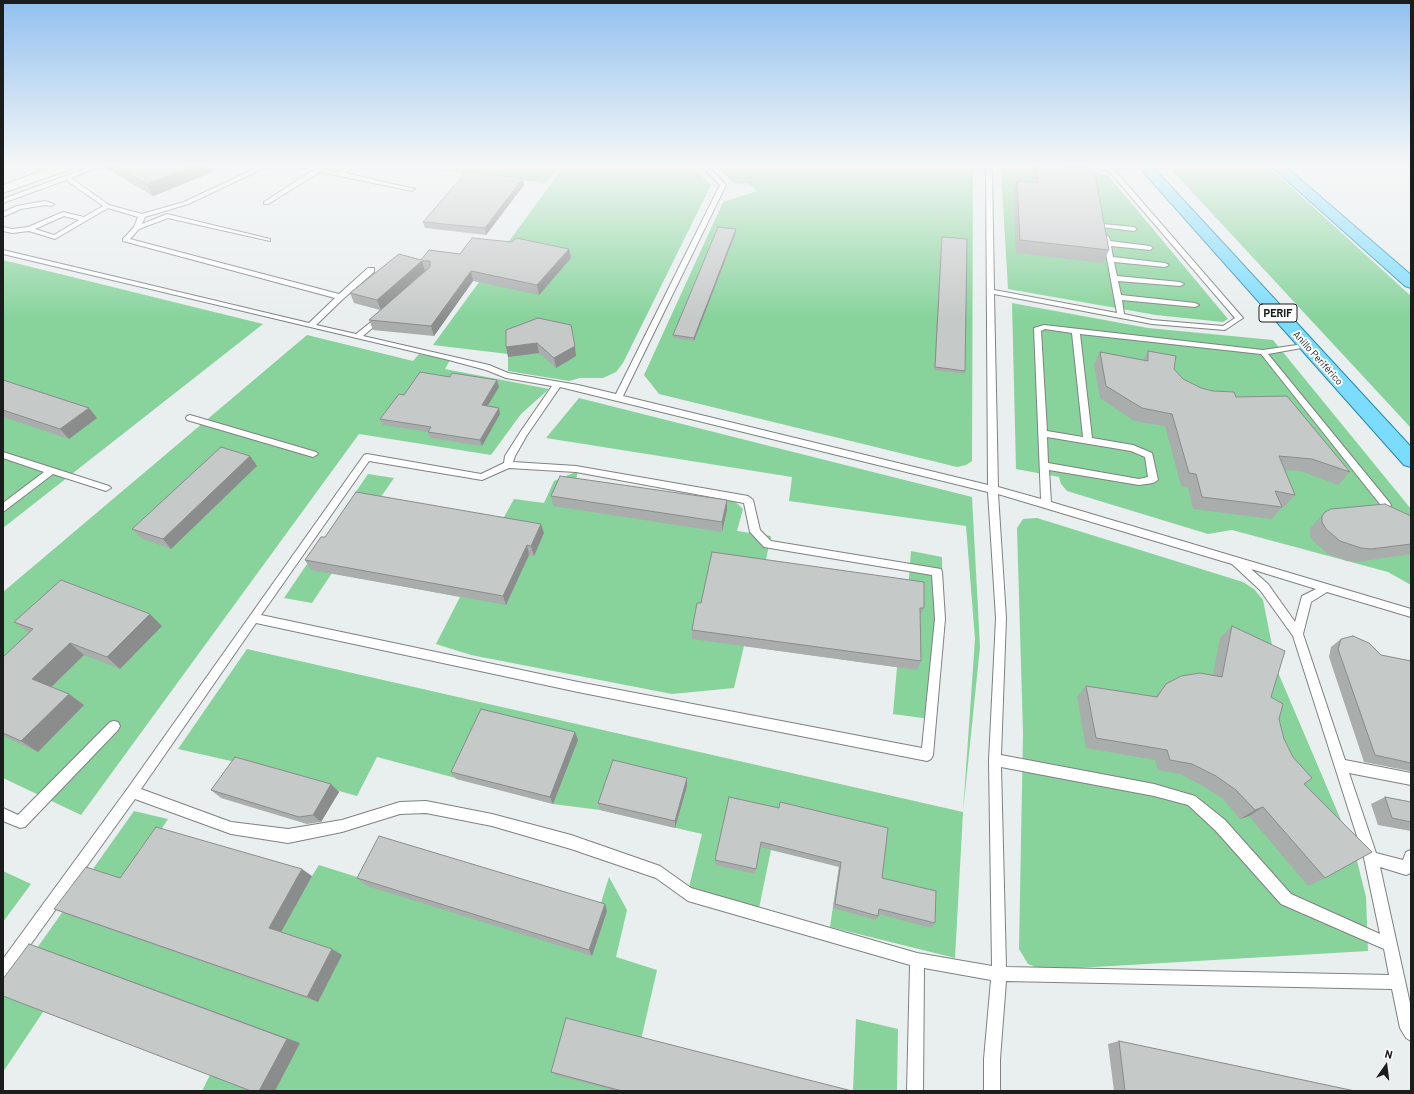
<!DOCTYPE html>
<html>
<head>
<meta charset="utf-8">
<style>
  body { margin:0 }
  #map { position:relative; width:1414px; height:1094px; overflow:hidden; background:#e9eeee; font-family:Barlow,sans-serif }
  canvas { display:block }
  .frame { position:absolute; inset:0; border:4px solid #1b1c1c; pointer-events:none }
  .north { position:absolute; left:1366px; top:1046px; width:40px; height:40px; -webkit-text-stroke:3px #fff; paint-order:stroke; rotate:14deg; font-size:11px; font-weight:700; line-height:16px; text-align:center; color:#1b1c1c }
  .north::after { content:''; display:block; margin:auto; width:14px; height:18px; background:#1b1c1c; clip-path:polygon(50% 0,100% 100%,50% 72%,0 100%) }
</style>
</head>
<body>
<div id="map">
<canvas width="1414" height="1094"></canvas>
<div class="frame"></div>
<div class="north">N</div>
</div>
<script>
const context = document.querySelector('canvas').getContext('2d');
context.lineJoin = 'round';
function fillPath(path, color) {
  context.fillStyle = color;
  context.fill(path, 'evenodd');
}
function toPath(rows) {
  const path = new Path2D();
  for (const r of rows) {
    path.moveTo(r[0], r[1]);
    for (let i = 2; i < r.length; i += 2) path.lineTo(r[i], r[i + 1]);
  }
  return path;
}
function trace(path, color, width, dash) {
  context.strokeStyle = color;
  context.lineWidth = width;
  context.lineCap = dash ? 'butt' : 'round';
  context.setLineDash(dash || []);
  context.stroke(path);
}
function label(font, color, halo, rows, align = 'center') {
  context.font = font + ' Barlow,sans-serif';
  context.lineWidth = 4;
  context.setLineDash([]);
  context.textBaseline = 'middle';
  context.strokeStyle = halo;
  context.fillStyle = color;
  for (const [text, x, y, turn = 0] of rows) {
    context.save();
    context.translate(x, y);
    context.rotate((+turn || 0) * Math.PI / 180);
    context.textAlign = isNaN(turn) ? turn : align;
    if (halo) context.strokeText(text, 0, 0);
    context.fillText(text, 0, 0);
    context.restore();
  }
}
const green = toPath([
  [445,166,559,166,546,183,440,171],
  [564,166,692,166,711,185,623,363,616,372,603,378,580,378,569,381,508,371,508,354,433,345],
  [716,166,973,166,972,461,966,465,957,467,659,394,644,375,723,202,757,191,747,183,742,184,734,183],
  [1005,166,1031,166,1108,175,1228,319,1223,322,1156,315,1008,289,1001,170],
  [1168,166,1268,166,1411,296,1411,428],
  [3,260,263,324,3,528],
  [1012,303,1148,328,1273,340,1411,509,1411,585,1388,572,1232,530,1208,534,1067,491,1061,484,1059,477,1016,469],
  [307,335,413,361,419,354,450,360,445,369,549,389,521,414,491,455,359,434,81,815,3,778,3,592],
  [579,398,972,497,980,647,963,812,955,958,830,927,839,866,771,850,759,908,689,887,702,834,600,810,553,804,377,757,357,796,244,764,178,749,247,649,963,812,975,639,966,526,789,501,792,477,546,438],
  [578,471,576,480,726,506,728,495,743,509,737,531,771,536,764,569,908,590,911,551,942,557,943,625,930,719,893,714,897,667,744,646,734,688,672,694,471,655,436,644,460,597,332,573,312,603,284,598,368,474,394,478,376,504,499,526,514,499,544,503,554,481],
  [1037,518,1243,582,1254,589,1263,600,1277,670,1355,853,1366,897,1368,951,1043,970,1028,964,1019,949,1023,733,1017,528,1023,519],
  [134,811,168,819,137,866,312,876,319,865,360,878,599,909,609,877,627,910,616,957,657,970,641,1040,837,1091,202,1091,211,1073,45,1009,3,1072,3,996],
  [3,871,31,884,3,922],
  [856,1019,898,1029,897,1091,853,1091]
]);
const lane = toPath([
  [92,166,101,166,71,178,109,205,142,214,184,202,260,166,269,166,188,204,145,217,142,224,167,214,270,239,270,241,168,218,139,229,130,239,339,294,368,268,374,268,374,272,343,299,316,325,356,334,381,314,385,316,384,318,363,336,489,365,508,373,578,385,616,394,720,185,701,166,708,166,726,185,623,396,988,485,986,166,992,166,994,290,1117,313,1103,237,1106,235,1109,237,1110,241,1150,246,1153,248,1150,250,1111,246,1113,257,1165,263,1169,265,1165,267,1114,262,1117,276,1180,282,1184,284,1180,286,1118,281,1121,295,1195,303,1199,305,1195,307,1122,300,1124,314,1152,320,1223,326,1235,318,1109,171,1082,166,1111,166,1243,318,1225,330,1152,324,994,294,998,487,1041,499,1034,328,1044,325,1263,350,1310,343,1310,347,1307,347,1268,354,1389,502,1391,505,1389,508,1383,508,1261,354,1080,334,1092,438,1133,445,1152,453,1158,480,1153,483,1139,485,1049,470,1051,502,1411,609,1411,617,1327,592,1311,602,1303,634,1345,760,1411,773,1411,785,1349,773,1376,853,1403,860,1406,852,1411,850,1411,873,1406,875,1380,867,1411,1008,1411,1041,1406,1038,1400,1028,1392,989,1006,981,1000,1059,1000,1091,984,1091,984,1059,991,980,924,968,923,1091,907,1091,910,965,688,901,656,878,571,849,492,826,426,813,400,814,342,832,288,843,231,834,135,799,8,976,3,978,3,959,128,788,364,455,367,454,481,474,504,463,505,456,521,431,552,386,506,378,486,370,445,359,3,254,3,250,309,323,335,298,123,241,123,239,134,227,138,217,108,208,55,239,29,231,12,233,3,231,3,227,12,229,28,227,63,212,84,217,103,206,66,180,3,203,3,199,92,166],
  [64,216,79,220,54,235,35,229,64,216],
  [1045,329,1072,333,1083,437,1047,431,1041,331,1045,329],
  [560,387,988,492,996,618,989,760,992,966,917,953,691,888,660,866,571,835,492,814,426,801,400,802,342,820,288,829,231,822,141,789,256,623,578,692,927,761,931,759,933,755,945,619,942,572,941,569,771,541,760,530,753,500,748,496,576,466,513,462,515,456,527,435,560,387],
  [1047,437,1131,451,1145,457,1148,477,1139,479,1048,463,1047,437],
  [369,461,482,480,509,468,576,472,744,503,750,532,764,547,932,575,935,619,922,748,578,682,261,615,369,461],
  [998,494,1232,564,1260,590,1293,636,1364,858,1380,934,1291,894,1225,820,1195,796,1154,784,1001,755,1006,618,998,494],
  [1251,569,1316,589,1302,596,1295,622,1268,584,1251,569],
  [1001,767,1154,796,1188,805,1215,830,1281,904,1384,949,1389,975,1006,967,1001,767],
  [298,166,311,166,339,172,348,166,355,166,345,173,415,189,412,191,320,172,268,204,264,204,264,202,313,170,298,166],
  [45,201,54,204,51,206,45,205,21,209,3,217,3,212,17,206,45,201],
  [1103,224,1134,227,1137,229,1134,231,1101,227,1101,225,1103,224],
  [190,415,316,452,318,454,313,457,187,420,186,418,187,416,190,415],
  [3,452,109,486,111,488,106,491,53,474,3,512,3,503,44,472,3,458,3,452],
  [114,721,118,722,120,726,118,730,25,827,20,828,3,821,3,808,18,815,110,722,114,721]
]);
const street = toPath([
  [55,166,73,166,71,169,3,193,3,185,55,166]
]);
const primary = toPath([
  [1138,166,1152,166,1411,447,1411,467,1404,465,1138,166],
  [1271,166,1285,166,1411,275,1411,288,1405,286,1271,166]
]);
const wall = toPath([
  [105,166,211,166,213,172,153,196,107,169],
  [1035,166,1062,166,1109,250,1103,263,1016,253,1013,193,1017,181,1032,182,1031,176],
  [524,185,486,235,425,228,423,222],
  [736,232,694,341,673,338,673,335],
  [942,237,965,371,964,374,934,370,941,240],
  [569,249,571,258,539,295,473,281,434,336,373,330,369,320,380,310,354,303,350,293,421,260,460,254],
  [425,271,426,271,398,295],
  [506,330,576,356,556,368,539,353,508,357],
  [1148,351,1174,369,1183,379,1201,388,1236,397,1350,472,1338,485,1301,471,1285,470,1295,495,1284,507,1282,507,1272,519,1193,509,1188,487,1181,486,1165,426,1134,421,1100,398,1094,365,1100,352,1143,360],
  [3,380,97,418,69,439,3,417],
  [499,387,487,406,500,414,482,446,430,438,428,432,383,425,380,419,404,395],
  [250,456,257,466,171,549,141,538,132,529],
  [551,496,727,500,727,510,722,532,553,506],
  [1325,512,1411,516,1411,554,1357,562,1347,561,1328,554,1313,541,1310,535,1310,529,1313,525],
  [544,533,534,556,529,555,506,605,311,570,305,560,325,537],
  [712,552,924,608,920,617,921,661,917,670,692,639,692,630,701,603],
  [14,622,162,626,120,669,84,655,52,687,69,694,84,705,38,752,3,736,3,657,29,633],
  [1232,626,1271,697,1279,719,1284,739,1304,784,1325,878,1308,886,1249,816,1240,819,1223,799,1203,786,1180,774,1158,770,1155,760,1086,748,1077,697,1086,686,1155,697,1166,684,1213,675,1220,638],
  [1341,639,1381,655,1411,661,1411,770,1410,771,1364,762,1329,657,1331,647],
  [578,740,553,804,456,779,451,772],
  [331,784,339,792,321,822,307,824,221,798,211,790],
  [687,786,675,828,600,810,598,803],
  [1385,797,1411,802,1411,831,1378,825,1371,804],
  [779,808,882,878,935,923,931,928,879,914,876,920,833,908,839,867,760,847,755,874,715,865,715,860],
  [312,876,281,932,342,955,318,1002,71,916,54,909,120,878],
  [357,878,607,911,592,956,367,886],
  [1119,1041,1355,1091,1114,1091,1108,1044],
  [551,1072,852,1091,616,1091,556,1075]
]);
const shadedWall = toPath([
  [191,166,211,166,213,172,153,196,147,184],
  [523,178,524,185,486,235,485,228],
  [736,229,736,232,694,341,694,338],
  [569,249,571,258,539,295,537,285],
  [422,261,425,271,381,310,377,300],
  [471,271,473,281,434,336,431,326],
  [537,343,539,353,508,357,506,347],
  [575,346,576,356,556,368,554,358],
  [497,380,499,387,484,412,482,405],
  [89,408,97,418,69,439,60,429],
  [499,408,500,414,482,446,480,440],
  [250,456,257,466,171,549,163,539],
  [727,500,727,510,722,532,722,522],
  [541,524,544,533,534,556,531,546],
  [527,545,529,555,506,605,503,596],
  [150,614,162,626,120,669,107,657],
  [70,643,84,655,48,690,32,679],
  [69,694,84,705,38,752,21,741],
  [575,732,578,740,553,804,550,797],
  [687,778,687,786,675,828,675,821],
  [331,784,339,792,321,822,313,815],
  [1263,807,1249,816,1240,819,1255,810],
  [302,869,312,876,280,934,269,928],
  [605,904,607,911,592,956,589,950],
  [29,944,49,951,300,1043,275,1091,259,1091],
  [332,949,342,955,318,1002,307,997]
]);
const building = toPath([
  [116,166,191,166,147,184,116,166],
  [1036,166,1062,166,1094,169,1109,250,1020,240,1017,181,1038,183,1036,166],
  [466,172,523,178,485,228,423,222,466,172],
  [718,227,736,229,694,338,673,335,718,227],
  [942,237,967,239,965,371,935,367,942,237],
  [472,238,512,242,516,238,569,249,537,285,471,271,431,326,369,320,430,267,430,261,422,261,377,300,350,293,399,254,421,260,429,250,460,254,472,238],
  [538,318,571,325,575,346,554,358,537,343,506,347,506,330,538,318],
  [1148,351,1176,356,1174,369,1183,379,1201,388,1213,391,1234,392,1236,397,1287,396,1350,472,1312,459,1279,456,1295,495,1275,491,1282,507,1202,497,1196,474,1189,473,1172,414,1142,408,1106,386,1100,352,1148,361,1148,351],
  [420,372,450,377,452,373,497,380,482,405,499,408,480,440,428,432,431,427,380,419,399,394,404,395,420,372],
  [3,380,89,408,60,429,3,410,3,380],
  [221,447,250,456,163,539,132,529,221,447],
  [560,476,727,500,722,522,551,496,560,476],
  [356,492,541,524,531,546,527,545,503,596,305,560,321,537,325,537,356,492],
  [1385,504,1411,516,1411,544,1371,549,1361,548,1340,541,1326,529,1322,522,1322,516,1325,512,1331,509,1385,504],
  [712,552,924,582,924,608,920,608,921,661,692,630,697,603,701,603,712,552],
  [61,580,150,614,107,657,70,643,32,679,69,694,21,741,3,733,3,657,33,629,14,622,61,580],
  [1232,626,1285,651,1271,697,1283,704,1279,719,1284,739,1293,757,1312,778,1304,784,1372,852,1325,878,1263,807,1255,810,1236,790,1216,776,1192,764,1170,760,1167,750,1096,738,1086,686,1157,697,1166,684,1181,676,1200,673,1222,677,1232,626],
  [1353,636,1369,643,1381,655,1411,661,1411,763,1375,755,1338,649,1341,639,1353,636],
  [481,709,575,732,550,797,451,772,481,709],
  [235,757,331,784,313,815,299,817,211,790,235,757],
  [613,760,687,778,675,821,598,803,613,760],
  [729,797,779,808,780,802,888,828,882,878,936,891,935,923,879,909,878,916,835,904,841,862,761,842,756,869,715,860,729,797],
  [1385,797,1411,802,1411,822,1392,818,1385,797],
  [156,827,302,869,269,928,332,949,307,997,54,909,86,867,120,878,156,827],
  [379,836,605,904,589,950,357,878,379,836],
  [29,944,287,1039,259,1091,251,1091,3,996,3,979,29,944],
  [566,1018,852,1091,622,1091,551,1072,566,1018],
  [1119,1041,1355,1091,1125,1091,1119,1041]
]);
const farStreetnames = [
  ["Anillo Periférico",1318,358,48]
];
const shields = [
  [1278,313,38]
];
const shieldNames = [
  ["PERIF",1278,313]
];
fillPath(green, '#87d39b');
trace(lane, '#7e8282', 2);
trace(street, '#7e8282', 2);
trace(primary, '#2289af', 2);
fillPath(lane, '#fff');
fillPath(street, '#fff');
fillPath(primary, '#7cdcfe');
fillPath(wall, '#a9adac');
fillPath(shadedWall, '#8a8d8c');
fillPath(building, '#c5c9c8');
trace(building, '#8a8d8c', 1);
const sky = context.createLinearGradient(0, 0, 0, 319);
sky.addColorStop(0, '#92c0f0');
sky.addColorStop(0.52, '#f5f7f7');
sky.addColorStop(1, '#f5f7f700');
context.fillStyle = sky;
context.fillRect(0, 0, 1414, 319);
label('10px', '#1b1c1c', '#fff', farStreetnames);
for (const [x, y, w] of shields) {
  const box = new Path2D();
  box.roundRect(x - w / 2, y - 9, w, 18, 3);
  context.fillStyle = '#fff';
  context.fill(box);
  trace(box, '#1b1c1c', 1);
}
label('bold 11px', '#1b1c1c', null, shieldNames);
</script>
</body>
</html>
